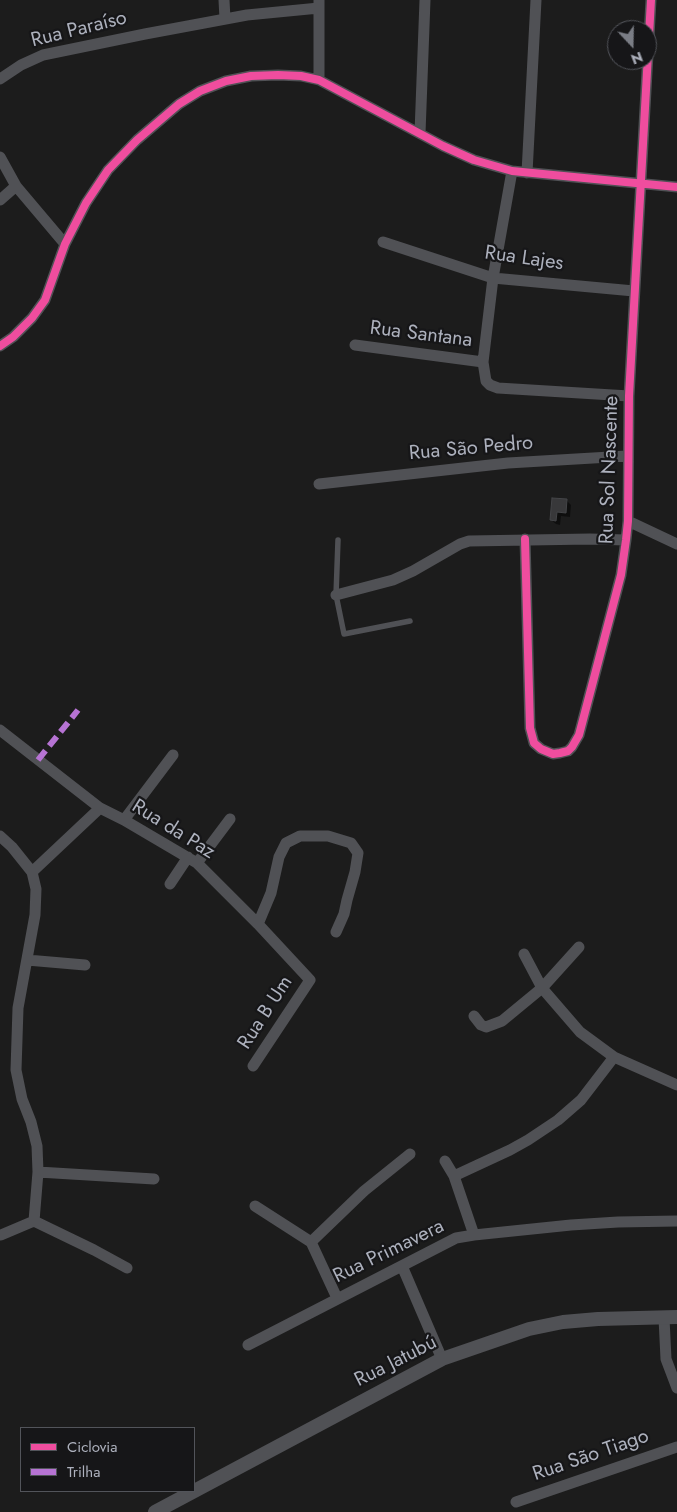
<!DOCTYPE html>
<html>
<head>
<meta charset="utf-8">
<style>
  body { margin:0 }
  #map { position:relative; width:677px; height:1512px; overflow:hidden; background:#1c1c1c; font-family:Jost,sans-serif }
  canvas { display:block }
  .legend { position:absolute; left:20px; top:1427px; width:175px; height:65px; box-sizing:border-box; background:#161618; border:1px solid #52545a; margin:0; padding:6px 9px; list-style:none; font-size:15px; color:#adb1bd }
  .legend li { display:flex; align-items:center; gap:10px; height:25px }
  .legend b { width:25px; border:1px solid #52545a }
  .north { position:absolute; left:607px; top:20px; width:50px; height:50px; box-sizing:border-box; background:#161618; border:1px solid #52545a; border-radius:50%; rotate:159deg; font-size:14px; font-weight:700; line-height:20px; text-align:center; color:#adb1bd }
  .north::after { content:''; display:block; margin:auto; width:18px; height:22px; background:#7a7d85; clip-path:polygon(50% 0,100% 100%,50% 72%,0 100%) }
</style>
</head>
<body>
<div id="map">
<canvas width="677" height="1512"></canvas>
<ul class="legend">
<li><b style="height:6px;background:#ef4d9e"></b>Ciclovia</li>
<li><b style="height:6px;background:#b673d3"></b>Trilha</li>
</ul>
<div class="north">N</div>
</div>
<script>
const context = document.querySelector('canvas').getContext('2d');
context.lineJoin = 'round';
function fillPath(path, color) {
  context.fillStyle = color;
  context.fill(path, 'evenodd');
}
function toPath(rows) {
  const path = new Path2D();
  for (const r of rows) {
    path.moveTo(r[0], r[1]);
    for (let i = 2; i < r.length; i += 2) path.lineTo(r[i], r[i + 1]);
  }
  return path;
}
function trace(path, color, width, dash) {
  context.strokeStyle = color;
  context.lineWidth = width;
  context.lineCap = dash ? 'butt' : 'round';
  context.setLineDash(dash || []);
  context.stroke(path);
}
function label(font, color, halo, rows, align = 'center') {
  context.font = font + ' Jost,sans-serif';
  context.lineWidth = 4.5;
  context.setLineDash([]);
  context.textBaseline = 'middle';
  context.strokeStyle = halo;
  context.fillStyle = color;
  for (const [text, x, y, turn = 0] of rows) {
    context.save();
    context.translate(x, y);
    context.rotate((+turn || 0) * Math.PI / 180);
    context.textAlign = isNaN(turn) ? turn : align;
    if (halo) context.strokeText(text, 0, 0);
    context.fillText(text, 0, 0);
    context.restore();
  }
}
const shadow = toPath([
  [554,499,567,501,571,505,570,517,561,516,560,525,556,524,551,520]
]);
const building = toPath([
  [552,498,567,499,566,513,557,512,556,521,550,520,552,498]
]);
const service = toPath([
  [338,540,336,595,344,634,410,621]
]);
const minor = toPath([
  [224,0,225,19],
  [319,0,319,80],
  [0,79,21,65,43,55,145,34,247,15,319,8],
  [420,133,425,0],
  [0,157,16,186,65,244],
  [512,171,493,278,483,362,486,381,490,385,498,388,629,396],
  [527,173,536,0],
  [0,200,16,186],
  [383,242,493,278,634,291],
  [355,345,483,362],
  [0,346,13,337,32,318,45,300,65,244,86,203,108,170,137,140,179,104,200,91,226,81,251,76,278,75,301,76,319,80,443,146,474,160,512,171,677,187],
  [319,484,508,463,627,456],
  [628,521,677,544],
  [525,539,530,728,534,743,541,749,553,754,560,753,568,751,572,747,579,735,621,575,626,540,628,521,629,396,651,0],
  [336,595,393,580,413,571,460,544,469,541,590,539,626,540],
  [0,730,100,808,124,820,197,863,258,924,310,980,253,1066],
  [124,820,173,755],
  [0,836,12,847,32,872],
  [197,863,230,819],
  [170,884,188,857],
  [258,924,271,893,279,857,286,843,300,836,328,836,351,843,358,853,355,872,347,900,344,914,336,932],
  [524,954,542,988,580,1032,614,1057,677,1085],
  [27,960,85,965],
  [474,1016,481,1025,486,1027,502,1021,542,988,579,947],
  [445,1161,454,1176,474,1235],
  [38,1172,154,1179],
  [454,1176,510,1150,528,1140,558,1120,581,1100,614,1057],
  [255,1206,311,1242,337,1298],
  [34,1221,94,1250,127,1268],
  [1,1235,34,1221,38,1172,37,1146,31,1122,22,1099,16,1070,18,1008,35,915,36,889,32,872,100,808],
  [311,1242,364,1191,410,1154],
  [402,1266,442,1359],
  [664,1318,666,1359,677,1388],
  [248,1345,456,1238,474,1235,571,1225,618,1222,677,1221],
  [516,1502,677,1447]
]);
const tertiary = toPath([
  [155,1512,442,1359,529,1329,563,1322,598,1319,677,1317]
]);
const quiet = toPath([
  [38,760,78,710]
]);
const cycleway = toPath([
  [0,346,13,337,32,318,45,300,65,244,86,203,108,170,137,140,179,104,200,91,226,81,251,76,278,75,301,76,319,80,443,146,474,160,512,171,677,187],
  [525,539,530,728,534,743,541,749,553,754,560,753,568,751,572,747,579,735,621,575,626,540,628,521,629,396,651,0]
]);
const streetNames = [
  ["Rua Paraíso",79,30,-14],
  ["Rua Lajes",524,259,8],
  ["Rua Santana",421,335,7],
  ["Rua São Pedro",471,449,-5],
  ["Rua Sol Nascente",610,470,-88],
  ["Rua da Paz",173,830,32],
  ["Rua B Um",266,1013,-57],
  ["Rua Primavera",389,1252,-26],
  ["Rua Jatubú",396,1362,-27],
  ["Rua São Tiago",591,1456,-19]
];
fillPath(shadow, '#0007');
fillPath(building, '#38383a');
trace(building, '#444548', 1);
trace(service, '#505155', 5.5);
trace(minor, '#505155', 11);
trace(tertiary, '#505155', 14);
trace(quiet, '#b673d3', 6, [12, 6]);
trace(cycleway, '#ef4d9e', 8);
label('20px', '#adb1bd', '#161618', streetNames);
</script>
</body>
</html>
